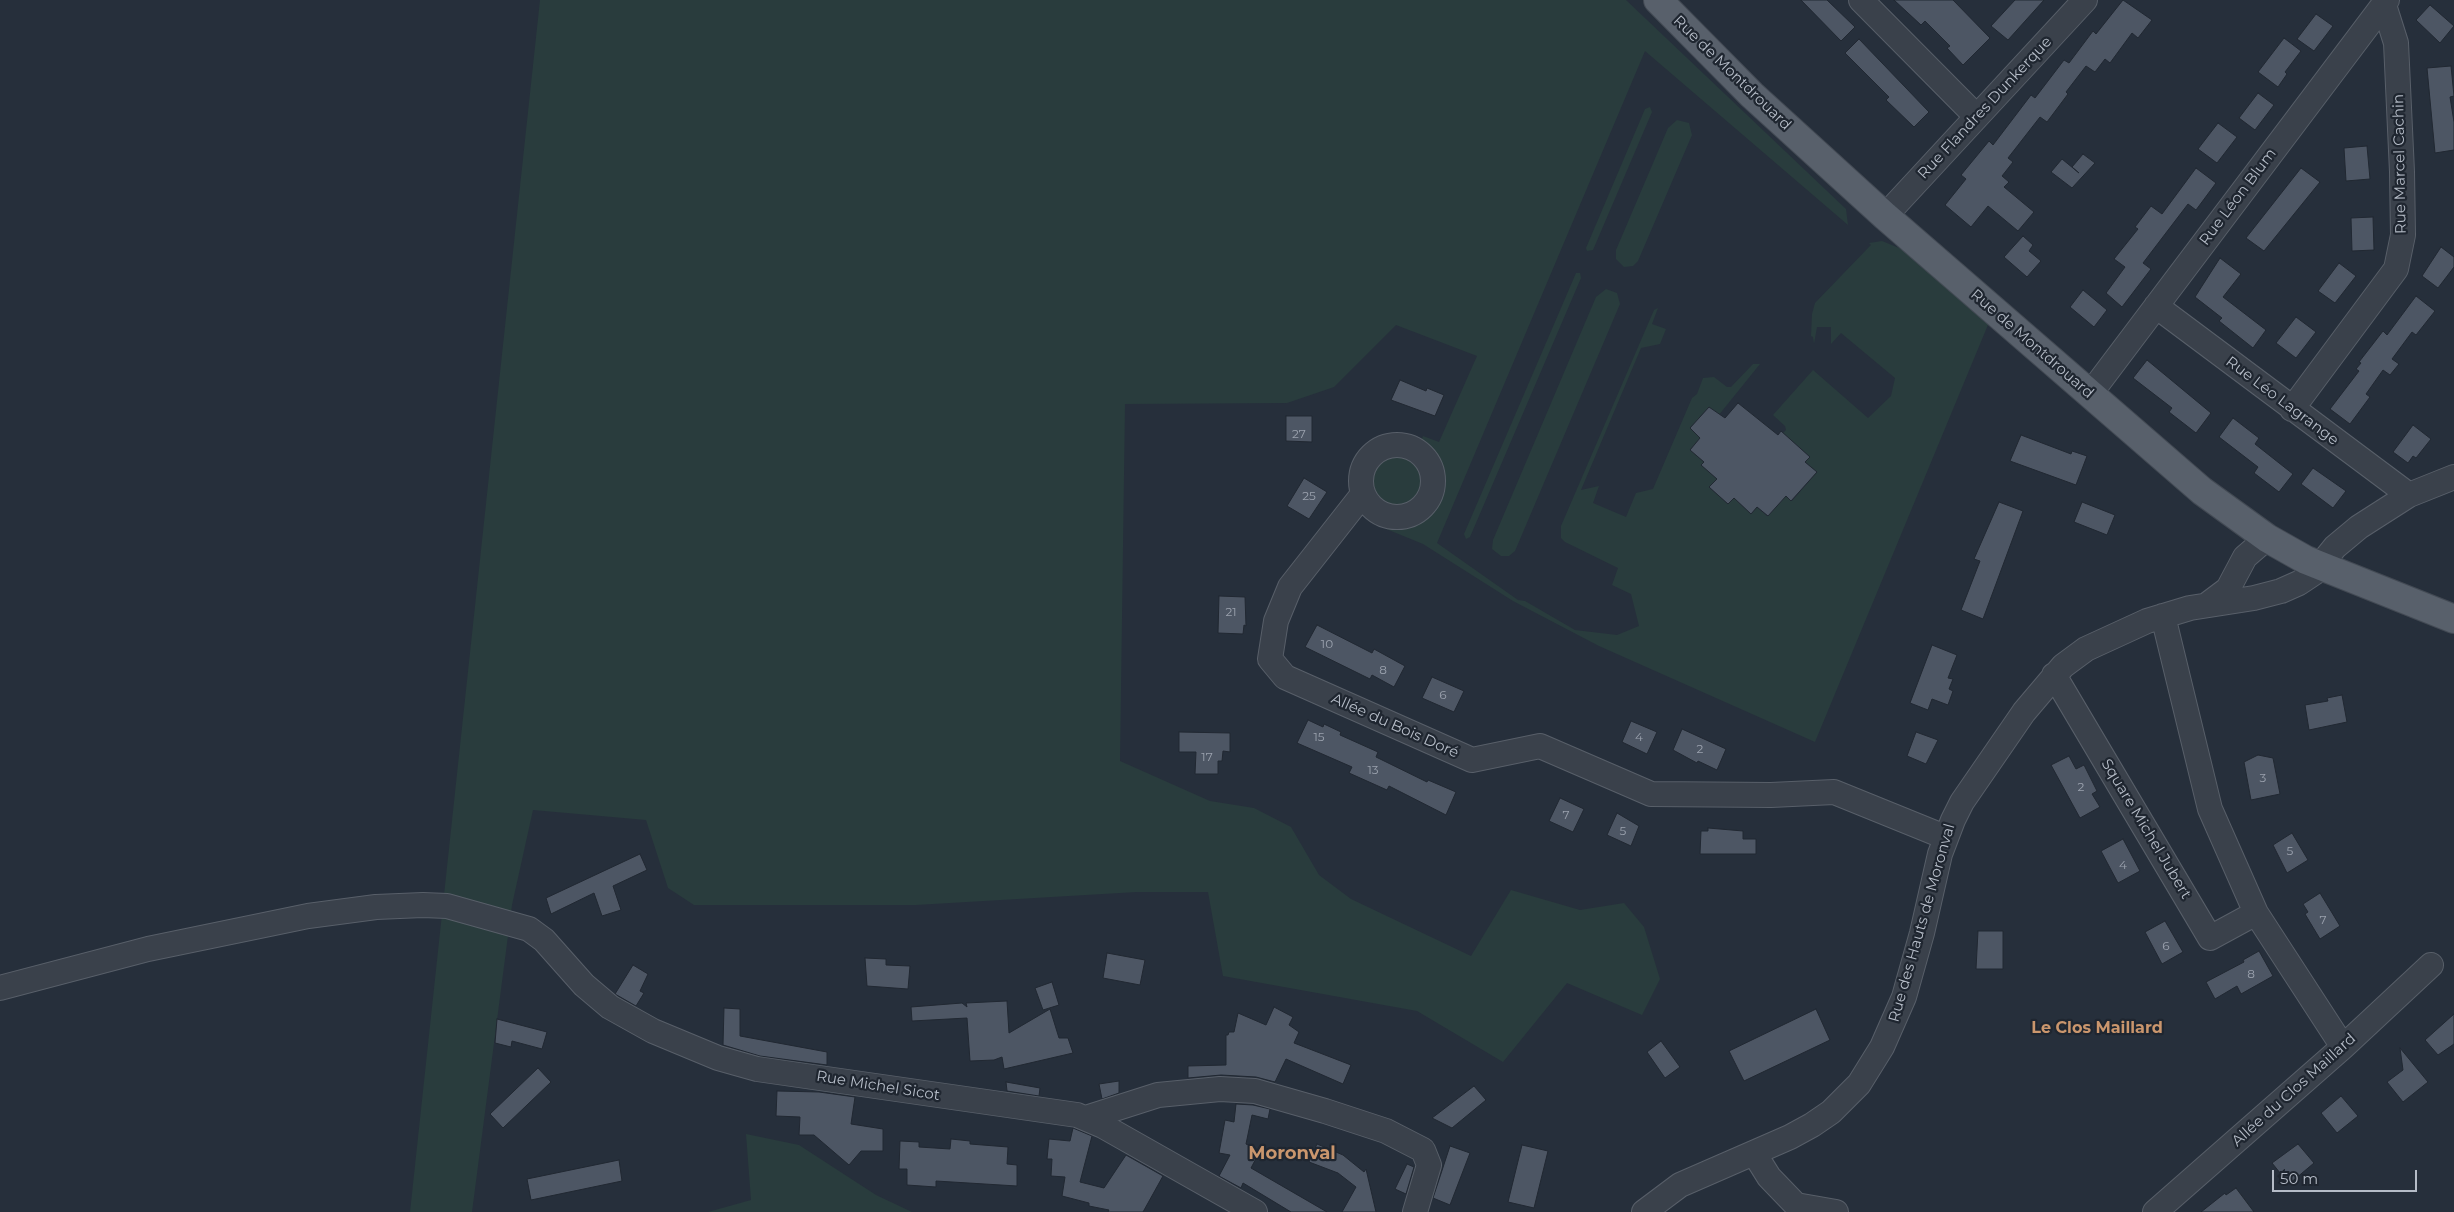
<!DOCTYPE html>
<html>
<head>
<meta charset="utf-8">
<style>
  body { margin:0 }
  #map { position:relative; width:2454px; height:1212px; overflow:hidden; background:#262f3b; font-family:Montserrat,sans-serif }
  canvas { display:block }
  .scale { position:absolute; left:2272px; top:1170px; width:145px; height:22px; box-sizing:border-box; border:2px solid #b5bcc7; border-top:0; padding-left:6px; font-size:15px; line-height:18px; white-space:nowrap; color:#b5bcc7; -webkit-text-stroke:4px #1f2630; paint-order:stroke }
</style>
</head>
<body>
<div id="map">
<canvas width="2454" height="1212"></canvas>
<div class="scale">50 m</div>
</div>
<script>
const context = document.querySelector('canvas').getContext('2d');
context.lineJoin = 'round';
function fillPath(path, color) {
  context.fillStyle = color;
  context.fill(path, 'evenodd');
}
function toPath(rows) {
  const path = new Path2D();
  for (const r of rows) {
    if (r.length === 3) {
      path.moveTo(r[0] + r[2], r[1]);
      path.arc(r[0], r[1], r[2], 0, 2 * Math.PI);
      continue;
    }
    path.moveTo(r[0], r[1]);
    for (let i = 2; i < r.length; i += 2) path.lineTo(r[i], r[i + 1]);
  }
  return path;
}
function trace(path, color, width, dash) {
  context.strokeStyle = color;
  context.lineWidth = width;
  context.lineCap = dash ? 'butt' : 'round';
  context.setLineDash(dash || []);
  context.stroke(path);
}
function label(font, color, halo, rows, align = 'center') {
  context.font = font + ' Montserrat,sans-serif';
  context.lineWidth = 4.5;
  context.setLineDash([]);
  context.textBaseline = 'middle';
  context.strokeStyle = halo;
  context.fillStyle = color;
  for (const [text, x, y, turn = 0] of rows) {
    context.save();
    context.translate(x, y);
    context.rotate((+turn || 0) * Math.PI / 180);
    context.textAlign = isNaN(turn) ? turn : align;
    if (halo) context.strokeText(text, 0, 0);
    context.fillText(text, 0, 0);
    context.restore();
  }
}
const green = toPath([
  [540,0,1626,0,1846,209,1848,225,1645,51,1437,543,1518,600,1525,601,1575,630,1617,635,1639,626,1631,594,1612,585,1618,568,1565,542,1561,538,1561,526,1654,310,1658,308,1652,324,1666,329,1660,344,1641,348,1581,490,1599,486,1593,503,1626,517,1636,493,1653,489,1692,398,1697,394,1703,378,1714,377,1727,387,1731,387,1753,364,1760,364,1718,416,1709,407,1690,428,1700,438,1690,450,1704,462,1701,465,1717,479,1709,487,1728,504,1734,498,1751,514,1757,507,1767,516,1784,495,1792,501,1817,472,1805,462,1810,457,1783,433,1786,430,1785,426,1773,415,1813,370,1868,418,1891,396,1895,378,1841,333,1831,344,1831,327,1817,327,1814,344,1813,337,1811,336,1812,314,1815,303,1869,247,1871,245,1869,243,1882,241,1904,250,1990,320,1815,742,1599,646,1513,601,1423,544,1379,526,1381,521,1404,523,1415,520,1424,517,1434,505,1439,493,1441,480,1439,468,1434,457,1419,446,1423,436,1439,442,1477,356,1396,325,1334,387,1287,403,1125,404,1120,761,1210,801,1254,808,1291,827,1319,875,1351,899,1471,956,1511,890,1580,910,1624,903,1644,927,1660,979,1642,1015,1567,983,1503,1062,1417,1011,1223,976,1208,892,1137,892,916,905,694,905,668,888,646,820,533,810,512,905,472,1212,410,1212],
  [1650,107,1652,112,1593,250,1587,251,1586,248,1645,109],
  [1677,120,1689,123,1692,135,1638,261,1633,266,1624,267,1616,259,1616,250,1668,128],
  [1576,273,1580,273,1581,278,1470,537,1466,539,1464,534],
  [1606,289,1617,293,1620,304,1515,551,1509,556,1501,556,1492,549,1493,540,1596,297],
  [1397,482,26],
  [746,1134,799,1145,876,1195,912,1212,708,1212,751,1200]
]);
const building = toPath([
  [1801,0,1827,0,1855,27,1841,41,1801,0],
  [1894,0,1953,0,1990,38,1963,65,1947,48,1950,46,1925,21,1921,25,1894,0],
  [2015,0,2044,0,2008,40,1991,26,2015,0],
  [2123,0,2152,20,2138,38,2132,33,2110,63,2105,59,2095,72,2086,66,2066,92,2068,94,2047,122,2040,117,2008,158,2013,162,2002,176,2009,182,2004,187,2034,212,2018,231,1988,206,1971,227,1945,205,1966,179,1961,175,1989,141,1993,145,2031,95,2035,98,2064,60,2069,63,2093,31,2096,34,2123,0],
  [2430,5,2454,26,2440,43,2416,20,2430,5],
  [2316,14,2333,26,2314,51,2297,39,2316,14],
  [2284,38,2301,51,2285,72,2287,74,2278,87,2258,72,2284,38],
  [1859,39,1929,112,1914,127,1886,100,1889,97,1845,53,1859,39],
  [2451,66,2454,96,2450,97,2454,122,2454,150,2435,153,2427,68,2451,66],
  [2258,93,2274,105,2255,130,2239,118,2258,93],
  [2218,123,2237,137,2217,163,2198,149,2218,123],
  [2367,146,2370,179,2346,181,2344,148,2367,146],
  [2083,154,2095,163,2072,188,2051,172,2062,159,2079,173,2072,167,2083,154],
  [2196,168,2216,183,2196,210,2188,204,2143,263,2151,269,2122,307,2106,293,2125,267,2114,259,2138,229,2135,227,2151,206,2162,214,2196,168],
  [2301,168,2320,182,2264,251,2246,238,2301,168],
  [2373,217,2374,250,2352,251,2351,218,2373,217],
  [2023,236,2033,245,2029,251,2041,261,2027,277,2004,257,2023,236],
  [2441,247,2454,257,2454,267,2438,288,2422,276,2441,247],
  [2220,258,2241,274,2223,297,2266,330,2253,348,2219,321,2222,318,2195,297,2220,258],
  [2339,263,2356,276,2335,303,2318,291,2339,263],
  [2083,290,2107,310,2094,327,2070,307,2083,290],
  [2416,296,2435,311,2416,335,2412,332,2392,359,2399,364,2390,375,2383,370,2366,394,2370,397,2350,424,2330,409,2359,371,2356,369,2361,363,2359,362,2383,331,2387,335,2416,296],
  [2296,317,2316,332,2296,358,2276,343,2296,317],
  [2147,360,2211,413,2196,433,2169,412,2172,408,2133,378,2147,360],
  [1400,380,1426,391,1427,388,1444,395,1435,416,1391,400,1400,380],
  [1738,403,1778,435,1781,431,1810,457,1805,462,1817,472,1791,501,1786,496,1768,516,1757,507,1751,514,1734,498,1728,504,1709,487,1717,479,1701,465,1704,462,1690,450,1700,438,1690,428,1709,407,1725,418,1738,403],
  [1286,416,1312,416,1312,442,1286,441,1286,416],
  [2233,418,2259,438,2255,444,2293,474,2279,492,2254,473,2258,467,2219,437,2233,418],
  [2413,425,2431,439,2416,458,2413,456,2408,463,2393,452,2413,425],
  [2021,435,2071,454,2072,451,2087,456,2076,485,2010,461,2021,435],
  [2313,468,2346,491,2333,508,2301,484,2313,468],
  [1304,478,1327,492,1309,519,1287,506,1304,478],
  [1999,502,2023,511,1983,619,1961,610,1980,561,1974,559,1999,502],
  [2082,502,2115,515,2107,535,2074,522,2082,502],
  [1219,596,1245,597,1246,626,1244,625,1243,634,1218,633,1219,596],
  [1317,625,1372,653,1374,649,1405,666,1394,687,1372,675,1370,679,1305,647,1317,625],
  [1932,645,1957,655,1948,678,1953,679,1949,689,1953,691,1948,705,1932,699,1928,710,1910,703,1932,645],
  [1432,677,1464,691,1454,712,1422,698,1432,677],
  [2342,695,2347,722,2309,730,2305,705,2328,701,2327,698,2342,695],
  [1308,720,1323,727,1324,724,1341,732,1340,735,1378,752,1376,757,1427,782,1428,780,1456,792,1446,815,1389,786,1387,790,1349,773,1352,767,1297,743,1308,720],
  [1631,721,1657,732,1647,754,1622,742,1631,721],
  [1682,729,1726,749,1717,770,1698,761,1697,763,1673,750,1682,729],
  [1179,732,1230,733,1230,752,1223,751,1222,761,1218,761,1218,774,1195,774,1196,752,1179,752,1179,732],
  [1916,732,1938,740,1926,764,1907,756,1916,732],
  [2258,755,2273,758,2280,794,2251,800,2244,762,2258,755],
  [2069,756,2076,769,2084,765,2097,791,2092,794,2100,807,2080,818,2051,765,2069,756],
  [1560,798,1584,809,1573,832,1549,821,1560,798],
  [1617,813,1639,826,1631,846,1607,835,1617,813],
  [1708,828,1743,831,1743,839,1756,839,1756,854,1700,854,1701,831,1708,831,1708,828],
  [2292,833,2308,860,2287,873,2273,845,2292,833],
  [2123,839,2140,871,2118,883,2101,851,2123,839],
  [640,854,647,870,613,886,621,910,602,916,594,893,551,914,546,898,640,854],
  [2320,893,2340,926,2320,939,2305,914,2308,912,2303,904,2320,893],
  [2165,921,2183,952,2162,964,2145,932,2165,921],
  [1978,931,2003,931,2003,969,1976,969,1978,931],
  [2259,951,2273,976,2241,994,2237,986,2215,999,2206,982,2244,962,2243,960,2259,951],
  [1107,953,1145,960,1140,985,1103,978,1107,953],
  [865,958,886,959,886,965,910,966,908,989,867,986,865,958],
  [633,965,648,974,640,991,644,993,636,1006,615,994,633,965],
  [1052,982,1059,1005,1043,1010,1035,988,1052,982],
  [1007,1001,1009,1033,1050,1009,1059,1038,1068,1038,1073,1053,1004,1069,1002,1057,994,1060,970,1061,967,1018,912,1021,911,1007,962,1003,967,1007,966,1003,1007,1001],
  [1274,1007,1293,1017,1289,1025,1299,1032,1294,1043,1351,1065,1343,1084,1286,1059,1275,1082,1256,1077,1221,1075,1188,1078,1188,1066,1226,1065,1226,1035,1228,1035,1229,1032,1234,1032,1238,1013,1266,1025,1274,1007],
  [724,1008,740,1009,740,1036,827,1052,827,1065,760,1056,723,1045,724,1008],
  [1816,1009,1830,1040,1744,1081,1729,1051,1816,1009],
  [2454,1014,2454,1044,2438,1055,2425,1040,2454,1014],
  [497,1019,547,1032,542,1049,512,1041,511,1047,495,1043,497,1019],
  [1661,1041,1680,1067,1665,1078,1647,1052,1661,1041],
  [2400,1048,2428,1082,2403,1102,2387,1082,2403,1070,2400,1048],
  [538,1068,551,1082,503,1128,490,1114,538,1068],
  [1119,1081,1119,1093,1102,1099,1099,1084,1119,1081],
  [1006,1082,1040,1088,1039,1096,1007,1091,1006,1082],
  [1474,1086,1486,1100,1452,1128,1432,1118,1474,1086],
  [777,1091,819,1092,855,1097,851,1124,883,1129,883,1151,861,1151,849,1165,814,1135,799,1135,800,1117,776,1116,777,1091],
  [2341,1096,2358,1116,2337,1133,2321,1113,2341,1096],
  [1236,1104,1253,1105,1270,1109,1268,1119,1252,1115,1246,1144,1260,1151,1251,1168,1327,1212,1291,1212,1243,1183,1241,1188,1219,1176,1230,1155,1219,1153,1225,1120,1234,1122,1236,1104],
  [1073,1128,1092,1136,1080,1182,1104,1188,1126,1155,1163,1176,1143,1212,1108,1212,1109,1210,1089,1206,1089,1203,1062,1196,1065,1177,1051,1176,1052,1159,1047,1159,1049,1139,1070,1141,1073,1128],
  [951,1139,970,1141,970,1144,1008,1147,1007,1164,1017,1165,1017,1186,936,1181,936,1187,907,1185,907,1169,899,1169,900,1141,919,1142,919,1147,950,1149,951,1139],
  [1317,1144,1343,1155,1364,1172,1366,1169,1376,1212,1342,1212,1356,1187,1338,1173,1309,1162,1317,1144],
  [2298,1144,2314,1163,2289,1184,2272,1163,2298,1144],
  [1522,1145,1548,1151,1534,1208,1508,1202,1522,1145],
  [1450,1146,1470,1153,1450,1205,1433,1198,1450,1146],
  [619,1160,622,1181,531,1200,527,1179,619,1160],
  [1407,1164,1414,1167,1406,1194,1395,1189,1407,1164],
  [2236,1188,2254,1212,2201,1212,2225,1193,2226,1195,2236,1188]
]);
const minor = toPath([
  [1861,0,1976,116],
  [1885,216,2085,0],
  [2156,306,2409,495],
  [2090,394,2387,0],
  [2292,409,2396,269,2403,235,2402,172,2396,43,2384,5],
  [1397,481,36],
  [1363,494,1290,587,1276,621,1270,659,1285,677,1472,760,1540,746,1651,794,1771,795,1834,792,1945,837],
  [2208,604,2228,589,2245,557,2267,538],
  [2163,616,2210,809,2256,913,2343,1047],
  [2054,675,2210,938,2256,913],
  [0,988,148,949,308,916,376,907,423,905,447,906,529,929,544,940,584,985,610,1007,653,1031,718,1058,757,1069,1077,1115,1103,1126,1255,1212],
  [1086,1118,1158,1095,1220,1089,1255,1091,1325,1111,1386,1131,1423,1150,1429,1165,1415,1212],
  [1754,1153,1769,1177,1796,1205,1836,1212],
  [1644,1212,1680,1185,1790,1137,1812,1125,1831,1112,1859,1084,1882,1047,1904,997,1922,933,1940,854,1953,820,1962,802,2024,712,2063,666,2086,649,2147,621,2190,608,2254,598,2281,591,2299,583,2314,573,2335,547,2359,527,2409,495,2454,477],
  [2155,1212,2343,1047,2431,965]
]);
const major = toPath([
  [1658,0,1752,95,1885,216,2202,491,2267,538,2306,560,2454,619]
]);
const numberNames = [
  ["27",1299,434],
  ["25",1309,496],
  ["21",1231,612],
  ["10",1327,644],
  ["8",1383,670],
  ["6",1443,695],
  ["15",1319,737],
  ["4",1639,737],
  ["2",1700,749],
  ["17",1207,757],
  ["13",1373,770],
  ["3",2263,778],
  ["2",2081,787],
  ["7",1566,815],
  ["5",1623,831],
  ["5",2290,851],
  ["4",2123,865],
  ["7",2323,920],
  ["6",2166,946],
  ["8",2251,974]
];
const streetNames = [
  ["Rue de Montdrouard",1732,73,44],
  ["Rue Flandres Dunkerque",1985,108,-47],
  ["Rue Marcel Cachin",2400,164,-91],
  ["Rue Léon Blum",2238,197,-53],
  ["Rue de Montdrouard",2032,344,41],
  ["Rue Léo Lagrange",2282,401,37],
  ["Allée du Bois Doré",1395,726,24],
  ["Square Michel Jubert",2146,829,59],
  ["Rue des Hauts de Moronval",1922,923,-74],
  ["Rue Michel Sicot",878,1086,9],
  ["Allée du Clos Maillard",2294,1090,-42]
];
const neighbourhoodNames = [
  ["Le Clos Maillard",2097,1028]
];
const quarterNames = [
  ["Moronval",1292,1154]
];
fillPath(green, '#293c3d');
fillPath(building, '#4d5664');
trace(building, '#212832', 1);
trace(minor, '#585f69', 26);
trace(major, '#434a54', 30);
trace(minor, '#3a414b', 24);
trace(major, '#58606b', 28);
label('12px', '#9ba2ae', null, numberNames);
label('15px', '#b5bcc7', '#1f2630', streetNames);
label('bold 16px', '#ca966d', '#1f2630', neighbourhoodNames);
label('bold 18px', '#ca966d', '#1f2630', quarterNames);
</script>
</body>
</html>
